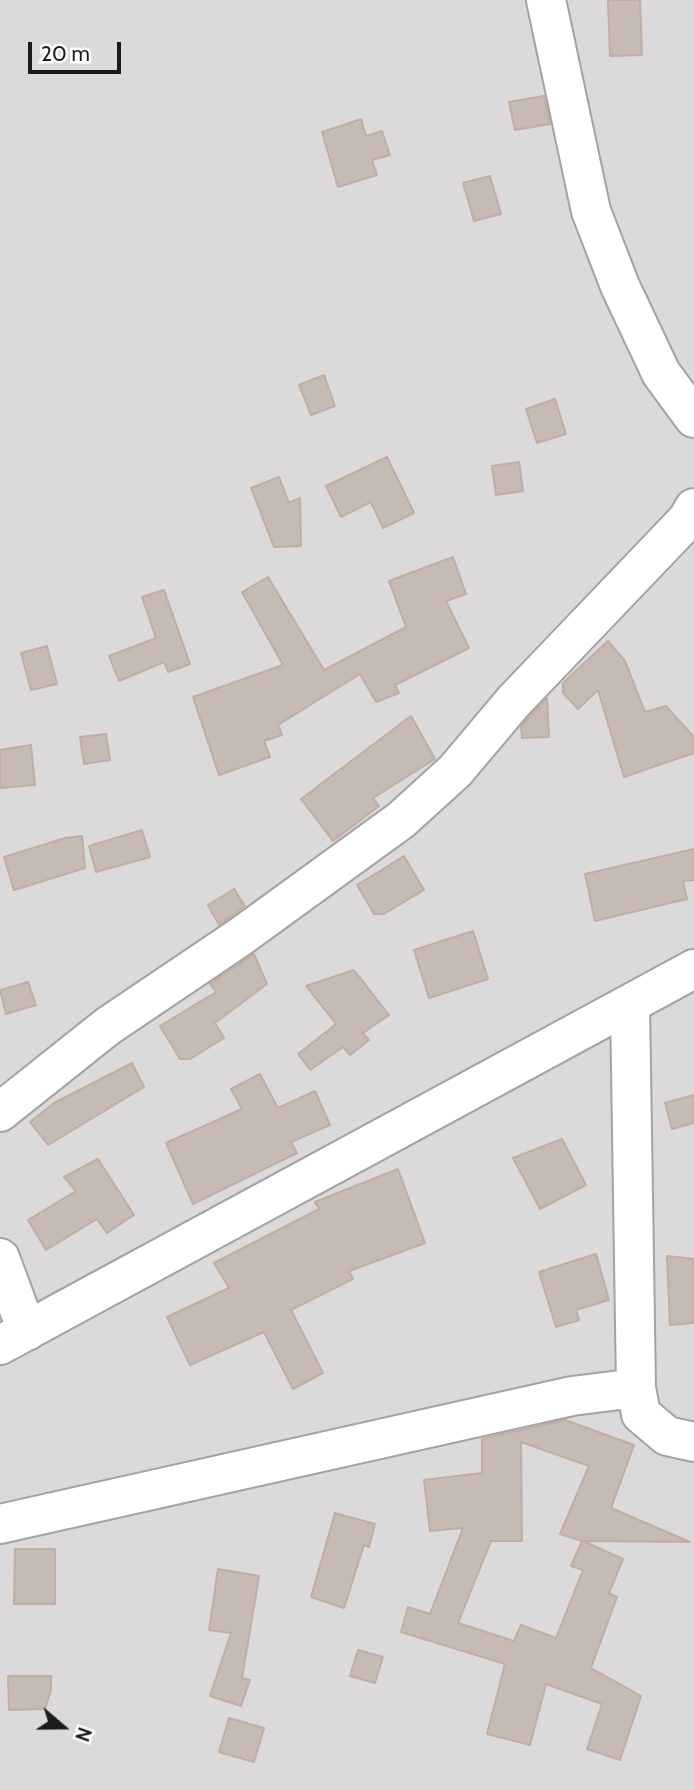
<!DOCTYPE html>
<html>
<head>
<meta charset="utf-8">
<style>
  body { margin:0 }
  #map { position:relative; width:694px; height:1790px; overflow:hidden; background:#eee9e1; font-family:Cabin,sans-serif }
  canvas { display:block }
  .north { position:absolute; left:28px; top:1692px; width:70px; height:70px; -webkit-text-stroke:5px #fff; paint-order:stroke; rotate:110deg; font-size:19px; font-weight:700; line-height:28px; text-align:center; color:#1c1c1c }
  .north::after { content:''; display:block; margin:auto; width:24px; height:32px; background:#1c1c1c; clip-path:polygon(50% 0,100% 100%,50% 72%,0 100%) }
  .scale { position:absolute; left:28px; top:42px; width:93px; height:32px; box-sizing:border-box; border:4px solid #1c1c1c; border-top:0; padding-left:9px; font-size:21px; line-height:24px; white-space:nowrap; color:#1c1c1c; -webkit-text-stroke:5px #fff; paint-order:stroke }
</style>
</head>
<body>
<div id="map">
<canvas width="694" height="1790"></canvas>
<div class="north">N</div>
<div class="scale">20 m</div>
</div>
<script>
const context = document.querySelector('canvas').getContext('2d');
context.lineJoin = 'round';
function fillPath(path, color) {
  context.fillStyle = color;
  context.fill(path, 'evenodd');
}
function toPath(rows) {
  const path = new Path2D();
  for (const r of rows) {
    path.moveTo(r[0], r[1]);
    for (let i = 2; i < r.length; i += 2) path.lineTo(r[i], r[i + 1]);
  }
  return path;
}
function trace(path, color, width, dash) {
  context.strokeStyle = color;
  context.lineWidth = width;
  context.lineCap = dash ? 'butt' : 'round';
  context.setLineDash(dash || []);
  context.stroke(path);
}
const residential = toPath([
  [0,0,694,0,694,1790,0,1790]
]);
const building = toPath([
  [608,0,640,0,642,55,610,56,608,0],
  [544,96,550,124,515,130,509,102,544,96],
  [361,119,366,136,382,131,390,155,372,160,377,175,338,187,322,132,361,119],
  [490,176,501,214,474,221,463,183,490,176],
  [324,375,335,406,311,415,299,385,324,375],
  [555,399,566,434,537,443,526,409,555,399],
  [387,457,414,513,383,528,371,502,341,517,326,486,387,457],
  [519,462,523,491,496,495,492,466,519,462],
  [279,477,289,503,300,498,301,546,274,547,251,488,279,477],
  [453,557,466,594,446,601,469,648,395,685,399,693,376,702,360,674,278,725,282,735,264,741,270,757,219,775,193,697,283,665,242,592,268,577,324,670,406,627,389,581,453,557],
  [164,590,190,664,168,672,164,662,119,681,109,656,156,638,142,597,164,590],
  [608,641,625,661,645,712,666,706,694,737,694,753,624,777,598,690,578,709,563,693,563,683,608,641],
  [47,646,57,684,31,690,21,653,47,646],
  [547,698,549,737,522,738,521,726,547,698],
  [411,716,435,759,373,798,379,806,333,841,301,799,411,716],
  [106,734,110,760,84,764,80,737,106,734],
  [31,745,35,785,0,788,0,750,31,745],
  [142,830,150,857,96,872,89,846,142,830],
  [82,836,85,868,14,890,4,857,65,838,82,836],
  [694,849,694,880,683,881,687,899,595,921,585,874,694,849],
  [404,856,424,890,384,914,374,914,357,885,404,856],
  [234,889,245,906,219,925,208,905,234,889],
  [473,931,488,979,429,998,414,950,473,931],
  [254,954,267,984,215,1023,224,1038,190,1059,180,1059,160,1026,216,992,210,984,254,954],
  [354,970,389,1015,363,1033,369,1040,350,1055,343,1047,310,1070,298,1054,336,1024,306,986,354,970],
  [28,982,36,1005,6,1014,0,990,28,982],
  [132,1063,144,1087,48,1145,30,1122,54,1103,132,1063],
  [260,1074,278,1108,315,1091,330,1125,291,1142,297,1153,193,1204,166,1143,242,1109,231,1089,260,1074],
  [694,1095,694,1123,672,1129,665,1103,694,1095],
  [562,1139,586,1185,540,1209,513,1158,562,1139],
  [98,1159,134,1215,107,1233,97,1219,46,1250,28,1220,76,1191,64,1177,98,1159],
  [398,1169,425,1243,349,1271,353,1279,291,1310,323,1373,293,1389,264,1332,190,1365,167,1317,229,1288,214,1263,319,1209,315,1202,398,1169],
  [596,1254,609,1300,576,1310,579,1320,556,1327,539,1272,596,1254],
  [667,1256,694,1259,694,1323,670,1325,667,1256],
  [565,1420,634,1445,611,1508,690,1542,583,1541,623,1559,609,1593,617,1597,591,1668,641,1696,620,1760,587,1749,602,1704,546,1684,530,1745,487,1734,505,1664,401,1632,408,1607,430,1614,463,1528,430,1531,424,1480,482,1473,482,1439,565,1420],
  [521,1442,589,1466,560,1534,582,1541,571,1566,583,1570,556,1638,521,1625,514,1641,458,1623,491,1541,522,1541,521,1442],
  [335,1513,375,1524,369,1547,364,1545,344,1608,311,1597,335,1513],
  [15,1549,55,1549,55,1604,14,1604,15,1549],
  [218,1569,259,1576,242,1678,250,1680,241,1706,210,1696,231,1633,209,1630,218,1569],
  [358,1650,383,1657,375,1683,350,1676,358,1650],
  [8,1676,51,1676,51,1690,45,1709,9,1710,8,1676],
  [229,1718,264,1728,254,1762,219,1752,229,1718]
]);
const minor = toPath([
  [546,0,591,211,620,286,661,373,694,418],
  [630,1004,636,1388,641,1414,667,1436,694,1442],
  [0,1112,108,1026,240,937,401,820,455,771,514,701,687,520,694,508],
  [0,1258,27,1331],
  [0,1345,694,969],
  [0,1524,572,1396,636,1388]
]);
fillPath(residential, '#dbd9d9');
fillPath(building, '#c6bab5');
trace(building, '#c1ada3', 2);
trace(minor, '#a3a3a3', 42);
trace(minor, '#fff', 38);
</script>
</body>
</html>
